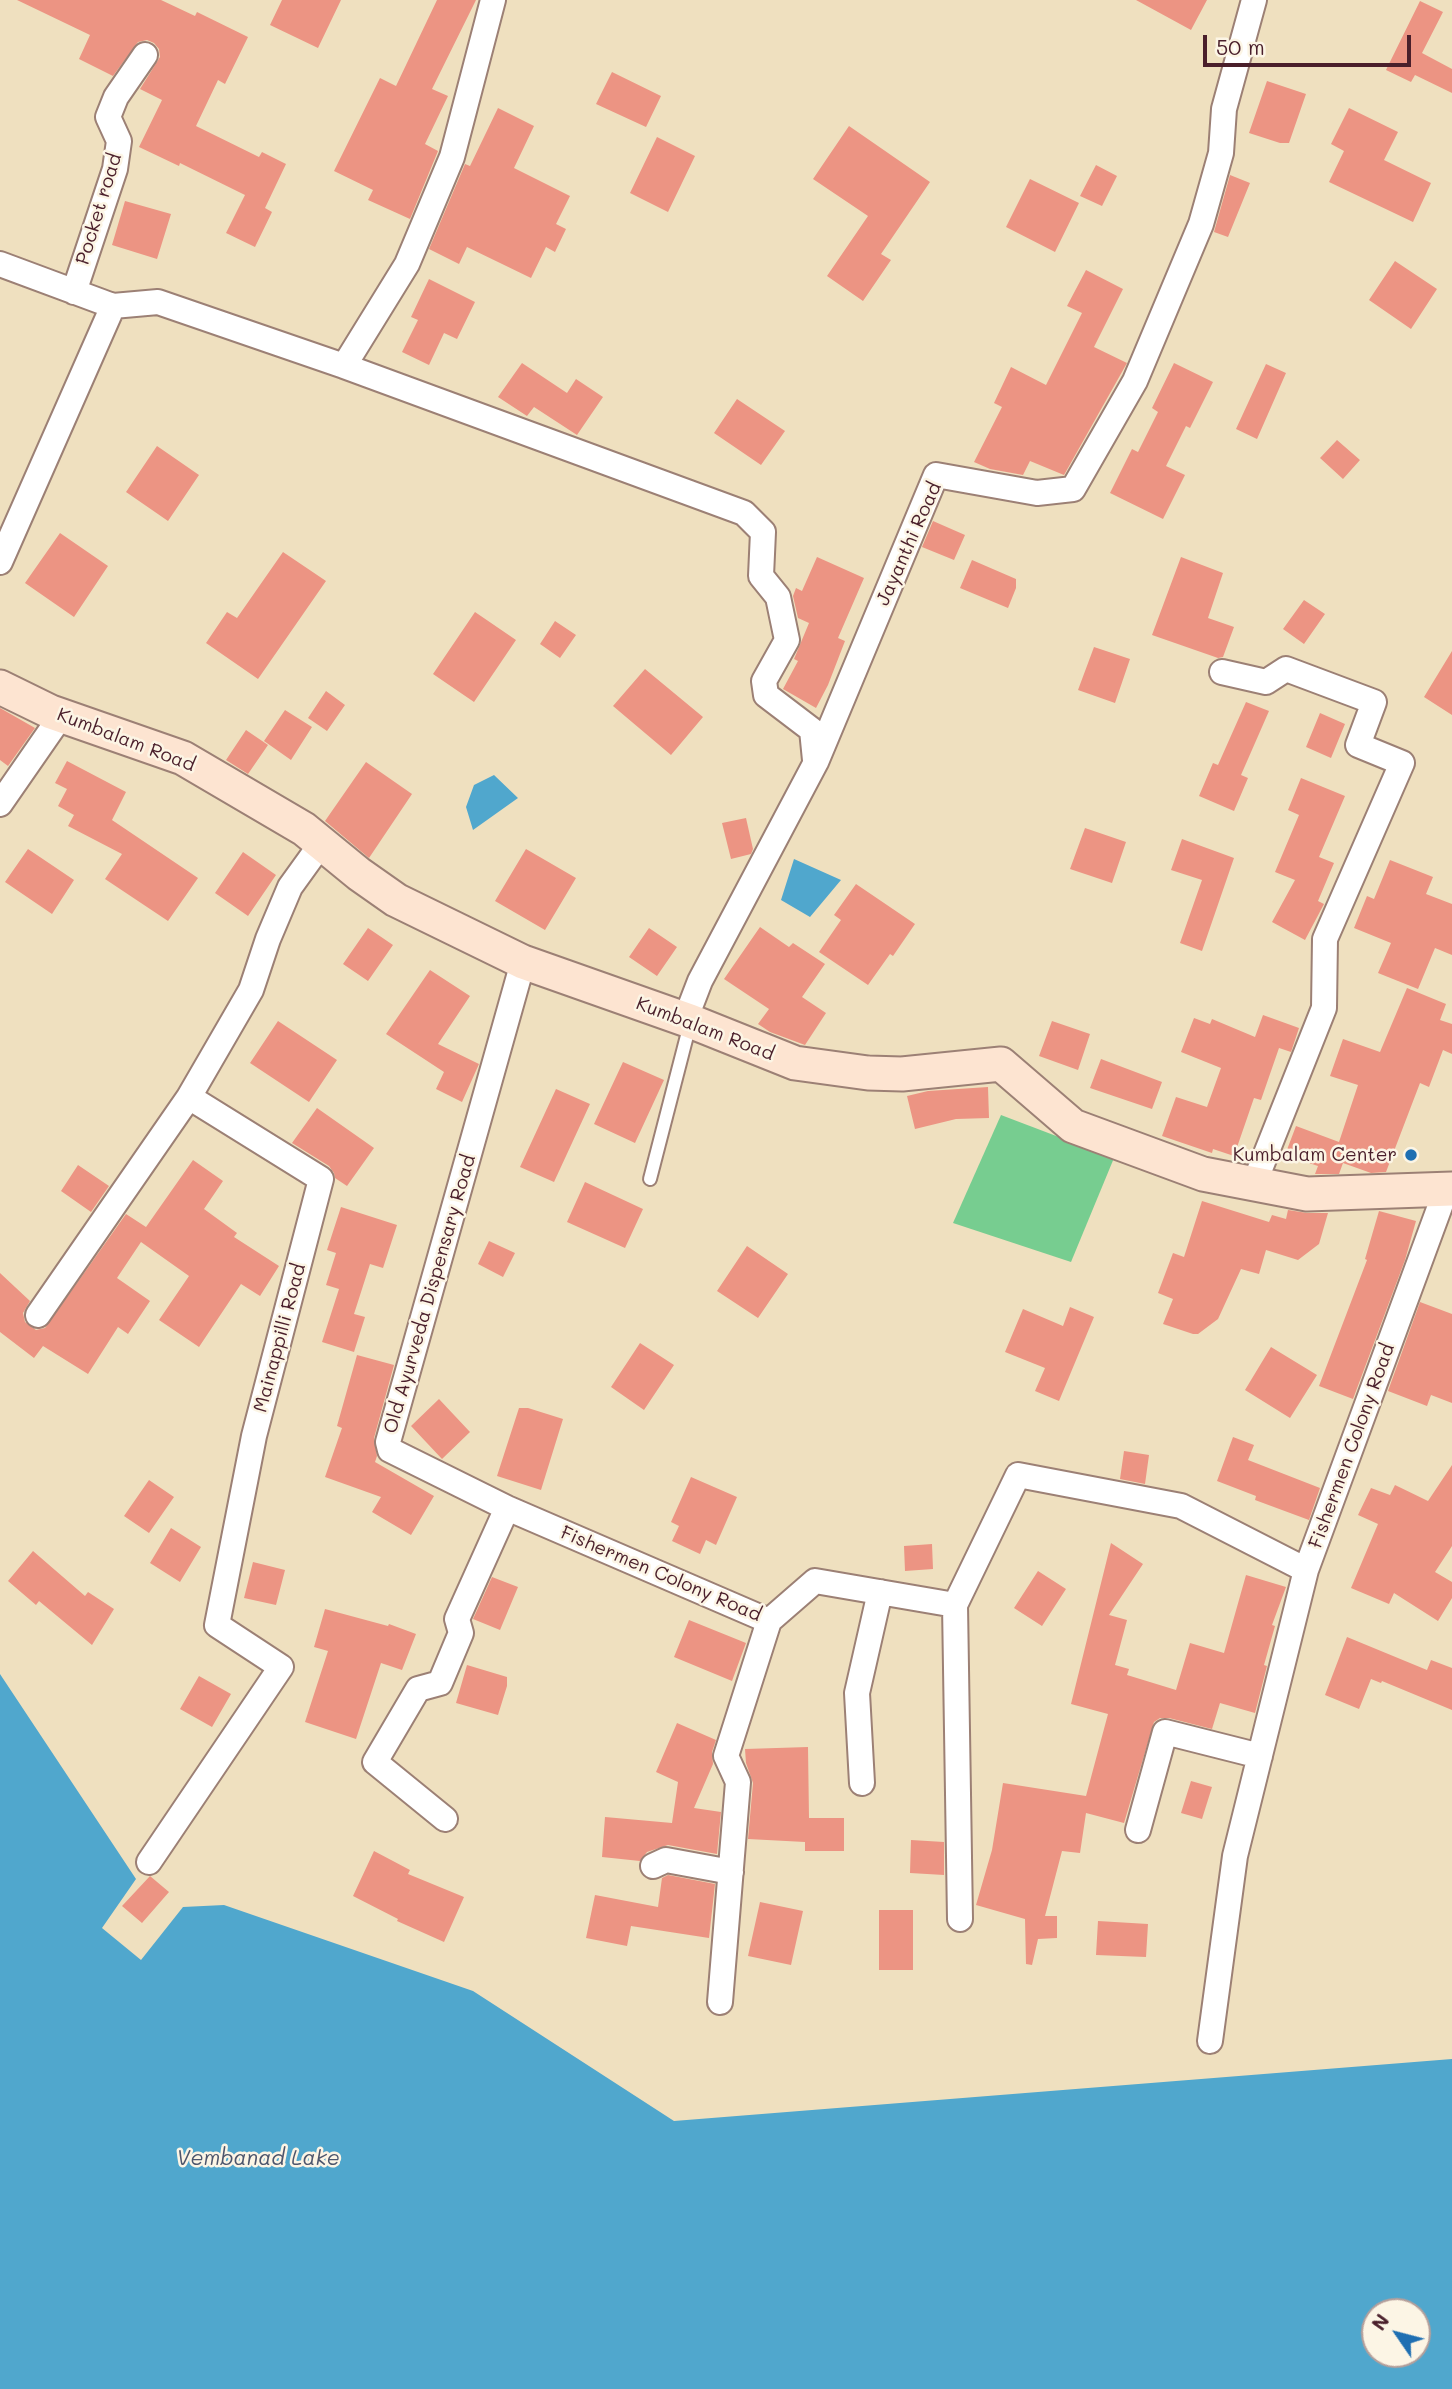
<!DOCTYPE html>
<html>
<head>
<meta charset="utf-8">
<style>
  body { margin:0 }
  #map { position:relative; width:1452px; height:2389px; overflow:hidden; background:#efe0bf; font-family:Mali,sans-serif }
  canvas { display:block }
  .north { position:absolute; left:1361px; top:2298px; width:70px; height:70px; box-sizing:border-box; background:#fcf5e5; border:2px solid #b59f9b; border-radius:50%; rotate:305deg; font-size:19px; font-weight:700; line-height:28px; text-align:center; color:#4a1f2b }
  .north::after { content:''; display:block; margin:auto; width:24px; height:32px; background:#1f6fb2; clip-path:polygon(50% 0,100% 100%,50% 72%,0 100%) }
  .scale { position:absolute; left:1203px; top:35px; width:208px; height:32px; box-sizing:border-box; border:4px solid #4a1f2b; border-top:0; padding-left:9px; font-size:21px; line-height:24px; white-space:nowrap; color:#4a1f2b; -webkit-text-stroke:5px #fcf5e5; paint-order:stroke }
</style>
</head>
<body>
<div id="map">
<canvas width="1452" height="2389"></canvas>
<div class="north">N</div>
<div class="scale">50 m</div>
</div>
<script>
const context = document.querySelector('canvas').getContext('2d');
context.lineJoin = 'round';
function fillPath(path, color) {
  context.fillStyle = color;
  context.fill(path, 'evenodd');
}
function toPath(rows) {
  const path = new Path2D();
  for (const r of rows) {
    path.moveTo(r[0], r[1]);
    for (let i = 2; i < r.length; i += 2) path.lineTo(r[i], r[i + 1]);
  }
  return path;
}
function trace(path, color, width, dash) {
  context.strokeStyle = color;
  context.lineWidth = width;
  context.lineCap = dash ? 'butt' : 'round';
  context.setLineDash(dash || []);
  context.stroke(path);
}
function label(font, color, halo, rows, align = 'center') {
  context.font = font + ' Mali,sans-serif';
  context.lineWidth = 5;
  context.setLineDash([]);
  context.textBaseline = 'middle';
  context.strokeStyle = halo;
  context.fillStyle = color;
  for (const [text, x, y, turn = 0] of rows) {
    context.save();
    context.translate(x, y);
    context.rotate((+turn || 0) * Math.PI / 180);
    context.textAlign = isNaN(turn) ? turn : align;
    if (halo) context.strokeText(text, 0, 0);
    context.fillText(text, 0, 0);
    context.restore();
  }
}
const green = toPath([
  [1001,1115,1114,1158,1071,1262,953,1223]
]);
const water = toPath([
  [494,775,518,798,473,830,466,807,474,785],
  [794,859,841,880,810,917,781,900],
  [0,1674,136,1879,102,1928,141,1960,183,1907,224,1905,473,1991,674,2121,1452,2059,1452,2389,0,2389],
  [1375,2312,1417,2312,1417,2354,1375,2354]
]);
const building = toPath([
  [17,0,161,0,195,16,197,12,248,37,225,84,218,80,196,126,259,157,262,152,286,164,265,208,272,212,255,247,226,233,245,195,180,163,179,166,139,147,162,100,140,89,160,57,159,49,154,43,147,40,138,42,113,76,79,59,90,35],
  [282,0,341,0,318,48,270,25],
  [437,0,476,0,432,89,448,96,425,144,438,151,410,219,368,200,373,190,334,171,380,78,396,86],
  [1136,0,1207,0,1191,30],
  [1420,1,1443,12,1422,53,1452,69,1452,93,1415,75,1411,82,1386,70],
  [612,72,661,96,646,127,596,104],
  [1267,81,1306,94,1289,143,1280,143,1249,133],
  [498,108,534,126,514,168,570,196,556,224,566,229,555,252,546,247,531,278,467,247,459,264,429,249,465,164,470,166],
  [1349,108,1398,132,1384,160,1431,183,1413,222,1329,182,1344,151,1331,144],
  [849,126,930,182,881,254,891,260,863,301,827,276,868,216,813,179],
  [657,137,695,156,668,212,630,193],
  [1096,165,1117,176,1102,206,1080,196],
  [1230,175,1250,183,1228,237,1214,232],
  [1030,179,1079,203,1055,252,1006,227],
  [125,201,171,214,157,259,112,245],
  [1395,261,1437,289,1411,329,1369,300],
  [1086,270,1123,289,1094,347,1127,363,1064,475,1030,461,1023,475,990,469,974,462,1002,407,994,403,1011,367,1046,385,1082,313,1067,306],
  [429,279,475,302,457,339,444,333,429,365,402,352,418,320,411,317],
  [522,363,567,393,576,379,603,397,577,435,534,407,527,416,498,397],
  [1174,363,1213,382,1190,428,1186,426,1166,466,1185,475,1163,519,1110,493,1132,449,1138,452,1158,412,1152,408],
  [1266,364,1286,373,1257,439,1236,429],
  [737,399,785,431,761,465,714,433],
  [1337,440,1360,460,1343,479,1320,458],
  [157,446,199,475,168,521,126,492],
  [933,521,965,535,954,560,922,547],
  [60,533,108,566,74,617,25,583],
  [283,552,326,581,258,679,206,643,227,612,237,618],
  [817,557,864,578,838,638,845,641,828,685,816,708,783,689,798,661,794,659,809,623,798,618,793,596,796,588,802,591],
  [1181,557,1223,573,1208,618,1234,627,1223,657,1218,658,1152,635],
  [972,560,1016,579,1016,588,1008,608,960,588],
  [1304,600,1325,614,1304,644,1283,629],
  [475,612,516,640,474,702,433,674],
  [555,621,576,635,560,658,540,644],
  [1094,647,1130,659,1115,703,1078,690],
  [1452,651,1452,715,1424,697],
  [645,669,703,717,671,755,613,706],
  [326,691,345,705,327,731,308,718],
  [1246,702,1269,711,1241,775,1248,778,1234,811,1199,796,1213,763,1218,765],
  [0,708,35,728,8,766,0,760],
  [285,710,312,727,291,760,264,741],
  [1320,713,1345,724,1331,758,1306,747],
  [246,730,268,745,248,774,226,760],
  [67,761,126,792,112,820,198,878,168,921,105,879,122,854,68,826,74,815,58,806,67,789,55,783],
  [366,762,412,794,369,858,325,821],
  [1301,778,1345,796,1319,857,1334,863,1318,901,1324,904,1305,940,1272,922,1295,880,1275,872,1299,815,1288,810],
  [746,818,753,849,751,854,731,859,722,823],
  [1085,828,1126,842,1112,883,1070,869],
  [1182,839,1234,858,1202,951,1180,943,1202,880,1171,870],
  [28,849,74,880,52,914,5,882],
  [526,849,576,878,545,930,495,901],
  [243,852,276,875,248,916,215,893],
  [1390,860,1433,877,1426,894,1452,904,1452,955,1435,948,1418,989,1378,973,1391,943,1354,928,1367,896,1374,899],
  [856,884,915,924,893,956,890,954,868,985,819,952,841,920,834,915],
  [760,927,789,947,793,943,825,964,802,997,826,1013,805,1045,770,1032,758,1024,769,1009,724,979],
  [368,928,393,945,368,981,343,964],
  [649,928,677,947,657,976,629,957],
  [430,970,470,996,438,1044,479,1064,462,1102,436,1089,444,1072,386,1034],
  [1407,988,1446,1004,1440,1020,1452,1024,1452,1054,1443,1050,1429,1087,1420,1083,1386,1172,1371,1173,1343,1163,1339,1174,1315,1174,1318,1166,1285,1155,1296,1126,1339,1142,1358,1085,1330,1076,1343,1039,1380,1052],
  [1263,1015,1299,1028,1291,1052,1279,1048,1261,1100,1254,1098,1234,1156,1213,1149,1212,1153,1162,1136,1176,1097,1207,1107,1221,1068,1181,1052,1194,1018,1210,1024,1212,1019,1255,1037],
  [278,1021,337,1060,309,1102,250,1063],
  [1052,1021,1090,1034,1078,1070,1039,1056],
  [1101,1059,1162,1082,1152,1109,1090,1088],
  [623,1062,664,1080,635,1143,594,1124],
  [988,1087,989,1118,956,1119,915,1129,907,1096,928,1091],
  [556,1089,590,1104,554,1182,520,1167],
  [317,1108,374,1148,347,1186,335,1178,334,1173,329,1166,292,1143],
  [193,1160,223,1181,204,1209,237,1233,234,1237,279,1266,260,1296,241,1284,199,1347,159,1320,189,1276,141,1242,117,1278,150,1301,128,1334,118,1327,88,1374,43,1346,34,1358,0,1332,0,1273,30,1301,23,1313,25,1322,36,1330,45,1328,126,1214,146,1227],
  [78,1165,109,1186,91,1212,61,1191],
  [585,1182,643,1209,625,1248,567,1222],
  [1202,1201,1269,1222,1272,1215,1286,1219,1288,1210,1307,1213,1328,1213,1319,1244,1298,1260,1266,1250,1259,1274,1241,1269,1218,1319,1198,1334,1193,1334,1163,1324,1173,1299,1158,1293,1173,1253,1184,1257],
  [341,1207,397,1225,383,1268,370,1264,354,1314,365,1317,354,1352,322,1342,339,1289,326,1285,336,1253,327,1250],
  [1379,1211,1416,1221,1405,1260,1353,1399,1319,1386,1367,1260,1365,1259],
  [489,1241,515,1253,503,1277,478,1264],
  [747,1246,788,1274,758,1318,717,1291],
  [1420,1302,1452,1314,1452,1403,1431,1395,1427,1406,1388,1391],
  [1070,1307,1094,1317,1059,1401,1035,1391,1045,1368,1005,1352,1023,1309,1063,1326],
  [640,1343,674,1365,644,1410,611,1387],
  [1271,1347,1317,1375,1290,1418,1245,1390],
  [357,1355,394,1365,374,1438,377,1456,375,1462,434,1496,411,1535,372,1512,381,1497,325,1477,342,1428,337,1426],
  [439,1399,470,1432,442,1459,411,1426],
  [519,1408,528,1408,563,1419,541,1490,497,1476],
  [1233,1437,1254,1445,1248,1460,1320,1488,1309,1520,1255,1500,1256,1496,1217,1481],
  [1124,1451,1149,1455,1145,1484,1120,1479],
  [1452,1465,1452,1546,1435,1572,1452,1582,1452,1598,1438,1621,1394,1593,1389,1604,1351,1588,1378,1524,1358,1515,1371,1488,1390,1495,1395,1485,1428,1501],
  [691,1477,737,1497,716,1545,706,1540,700,1554,672,1541,679,1526,671,1522],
  [149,1480,174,1497,149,1533,124,1516],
  [171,1528,201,1547,180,1582,150,1563],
  [1111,1543,1143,1564,1109,1615,1127,1620,1115,1665,1129,1669,1127,1675,1176,1690,1190,1643,1224,1653,1246,1575,1286,1587,1272,1625,1275,1626,1264,1665,1267,1666,1255,1713,1220,1703,1212,1729,1169,1718,1160,1718,1154,1722,1124,1823,1086,1813,1080,1853,1062,1851,1045,1916,1057,1916,1057,1938,1038,1939,1032,1965,1026,1964,1025,1919,976,1905,992,1850,1003,1783,1086,1796,1108,1714,1071,1704],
  [932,1544,933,1569,905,1571,904,1546],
  [33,1551,85,1596,88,1592,114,1609,92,1645,39,1601,36,1605,8,1581],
  [253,1562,285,1570,276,1605,244,1598],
  [1038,1571,1066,1589,1042,1626,1014,1608],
  [492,1577,518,1587,500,1630,473,1619],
  [325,1609,388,1626,389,1624,416,1634,402,1670,381,1663,356,1739,305,1722,328,1651,314,1647],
  [689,1620,746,1643,732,1681,674,1657],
  [1347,1637,1427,1670,1431,1660,1452,1668,1452,1710,1382,1681,1381,1683,1371,1679,1359,1709,1325,1695],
  [467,1665,507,1677,507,1686,498,1715,456,1703],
  [199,1676,231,1694,212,1727,180,1709],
  [677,1723,716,1740,712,1752,713,1764,694,1808,721,1812,717,1854,668,1845,647,1852,640,1861,602,1857,605,1817,672,1823,678,1782,656,1772],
  [808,1747,809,1818,844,1818,844,1851,805,1851,805,1842,748,1839,753,1783,746,1763,745,1749],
  [1191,1781,1212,1787,1202,1819,1181,1813],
  [911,1840,944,1842,944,1875,910,1873],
  [374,1851,410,1870,408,1874,464,1897,444,1942,397,1921,398,1919,353,1896],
  [668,1875,715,1884,709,1938,631,1926,627,1946,586,1938,595,1895,658,1907,662,1878],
  [150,1876,169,1892,142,1923,122,1906],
  [760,1902,803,1911,791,1965,748,1956],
  [879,1910,913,1910,913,1970,879,1970],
  [1098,1921,1148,1924,1146,1957,1096,1955]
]);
const service = toPath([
  [650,1179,690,1024]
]);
const minor = toPath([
  [0,264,113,306],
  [74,292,115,169,119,141,108,117,116,97,145,55],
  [344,366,744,513,763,532,761,576,778,597,787,640,764,681,766,695,812,730,815,760],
  [0,562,113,306,158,302,344,366,407,264,452,157,493,0],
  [1222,672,1266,682,1286,669,1374,702,1358,745,1402,763,1325,939,1324,1008,1254,1184],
  [0,804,61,716],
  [523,962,388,1442,390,1450,507,1508,769,1621,815,1581,955,1605,1018,1475,1181,1506,1306,1570,1446,1190],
  [685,1020,700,981,816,762,936,475,1037,493,1073,489,1135,381,1201,224,1221,153,1224,109,1254,0],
  [38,1315,189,1097],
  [955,1605,960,1919],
  [862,1783,857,1693,880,1592],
  [445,1819,375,1762,418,1689,440,1683,461,1633,457,1619,507,1508],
  [1138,1830,1165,1732,1260,1756],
  [149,1862,281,1667,217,1625,254,1436,321,1179,189,1097,251,990,268,939,290,887,321,844],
  [653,1866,666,1860,731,1872],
  [720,2002,738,1782,726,1756,769,1621],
  [1210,2041,1235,1856,1306,1570]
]);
const secondary = toPath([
  [0,687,51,712,183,758,304,829,359,874,396,900,523,962,690,1021,795,1063,868,1073,902,1074,1001,1064,1073,1126,1203,1174,1307,1194,1452,1189]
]);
const markers = [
  [1411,1155,7,"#1f6fb2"]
];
const streetNames = [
  ["Pocket road",99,209,-73],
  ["Jayanthi Road",909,544,-66],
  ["Kumbalam Road",126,740,21],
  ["Kumbalam Road",705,1029,21],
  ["Old Ayurveda Dispensary Road",430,1294,-74],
  ["Mainappilli Road",280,1338,-75],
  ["Fishermen Colony Road",1352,1446,-70],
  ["Fishermen Colony Road",661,1574,23]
];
const poiNames = [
  ["Kumbalam Center",1397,1155]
];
const waterNames = [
  ["Vembanad Lake",258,2159]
];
fillPath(green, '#77cd90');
fillPath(water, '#50a7cd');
fillPath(building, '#ec9483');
trace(service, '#9c8075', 16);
trace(minor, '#9c8075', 28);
trace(secondary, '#9c8075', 37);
trace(service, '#fff', 12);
trace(minor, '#fff', 24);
trace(secondary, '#fde4d1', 33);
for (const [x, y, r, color] of markers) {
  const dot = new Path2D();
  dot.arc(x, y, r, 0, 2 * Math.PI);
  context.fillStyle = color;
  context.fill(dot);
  trace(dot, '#fcf5e5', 2.5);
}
label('19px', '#4a1f2b', '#fcf5e5', streetNames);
label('19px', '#4a1f2b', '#fcf5e5', poiNames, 'right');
label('italic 21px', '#4c556c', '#fcf5e5', waterNames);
</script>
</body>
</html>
